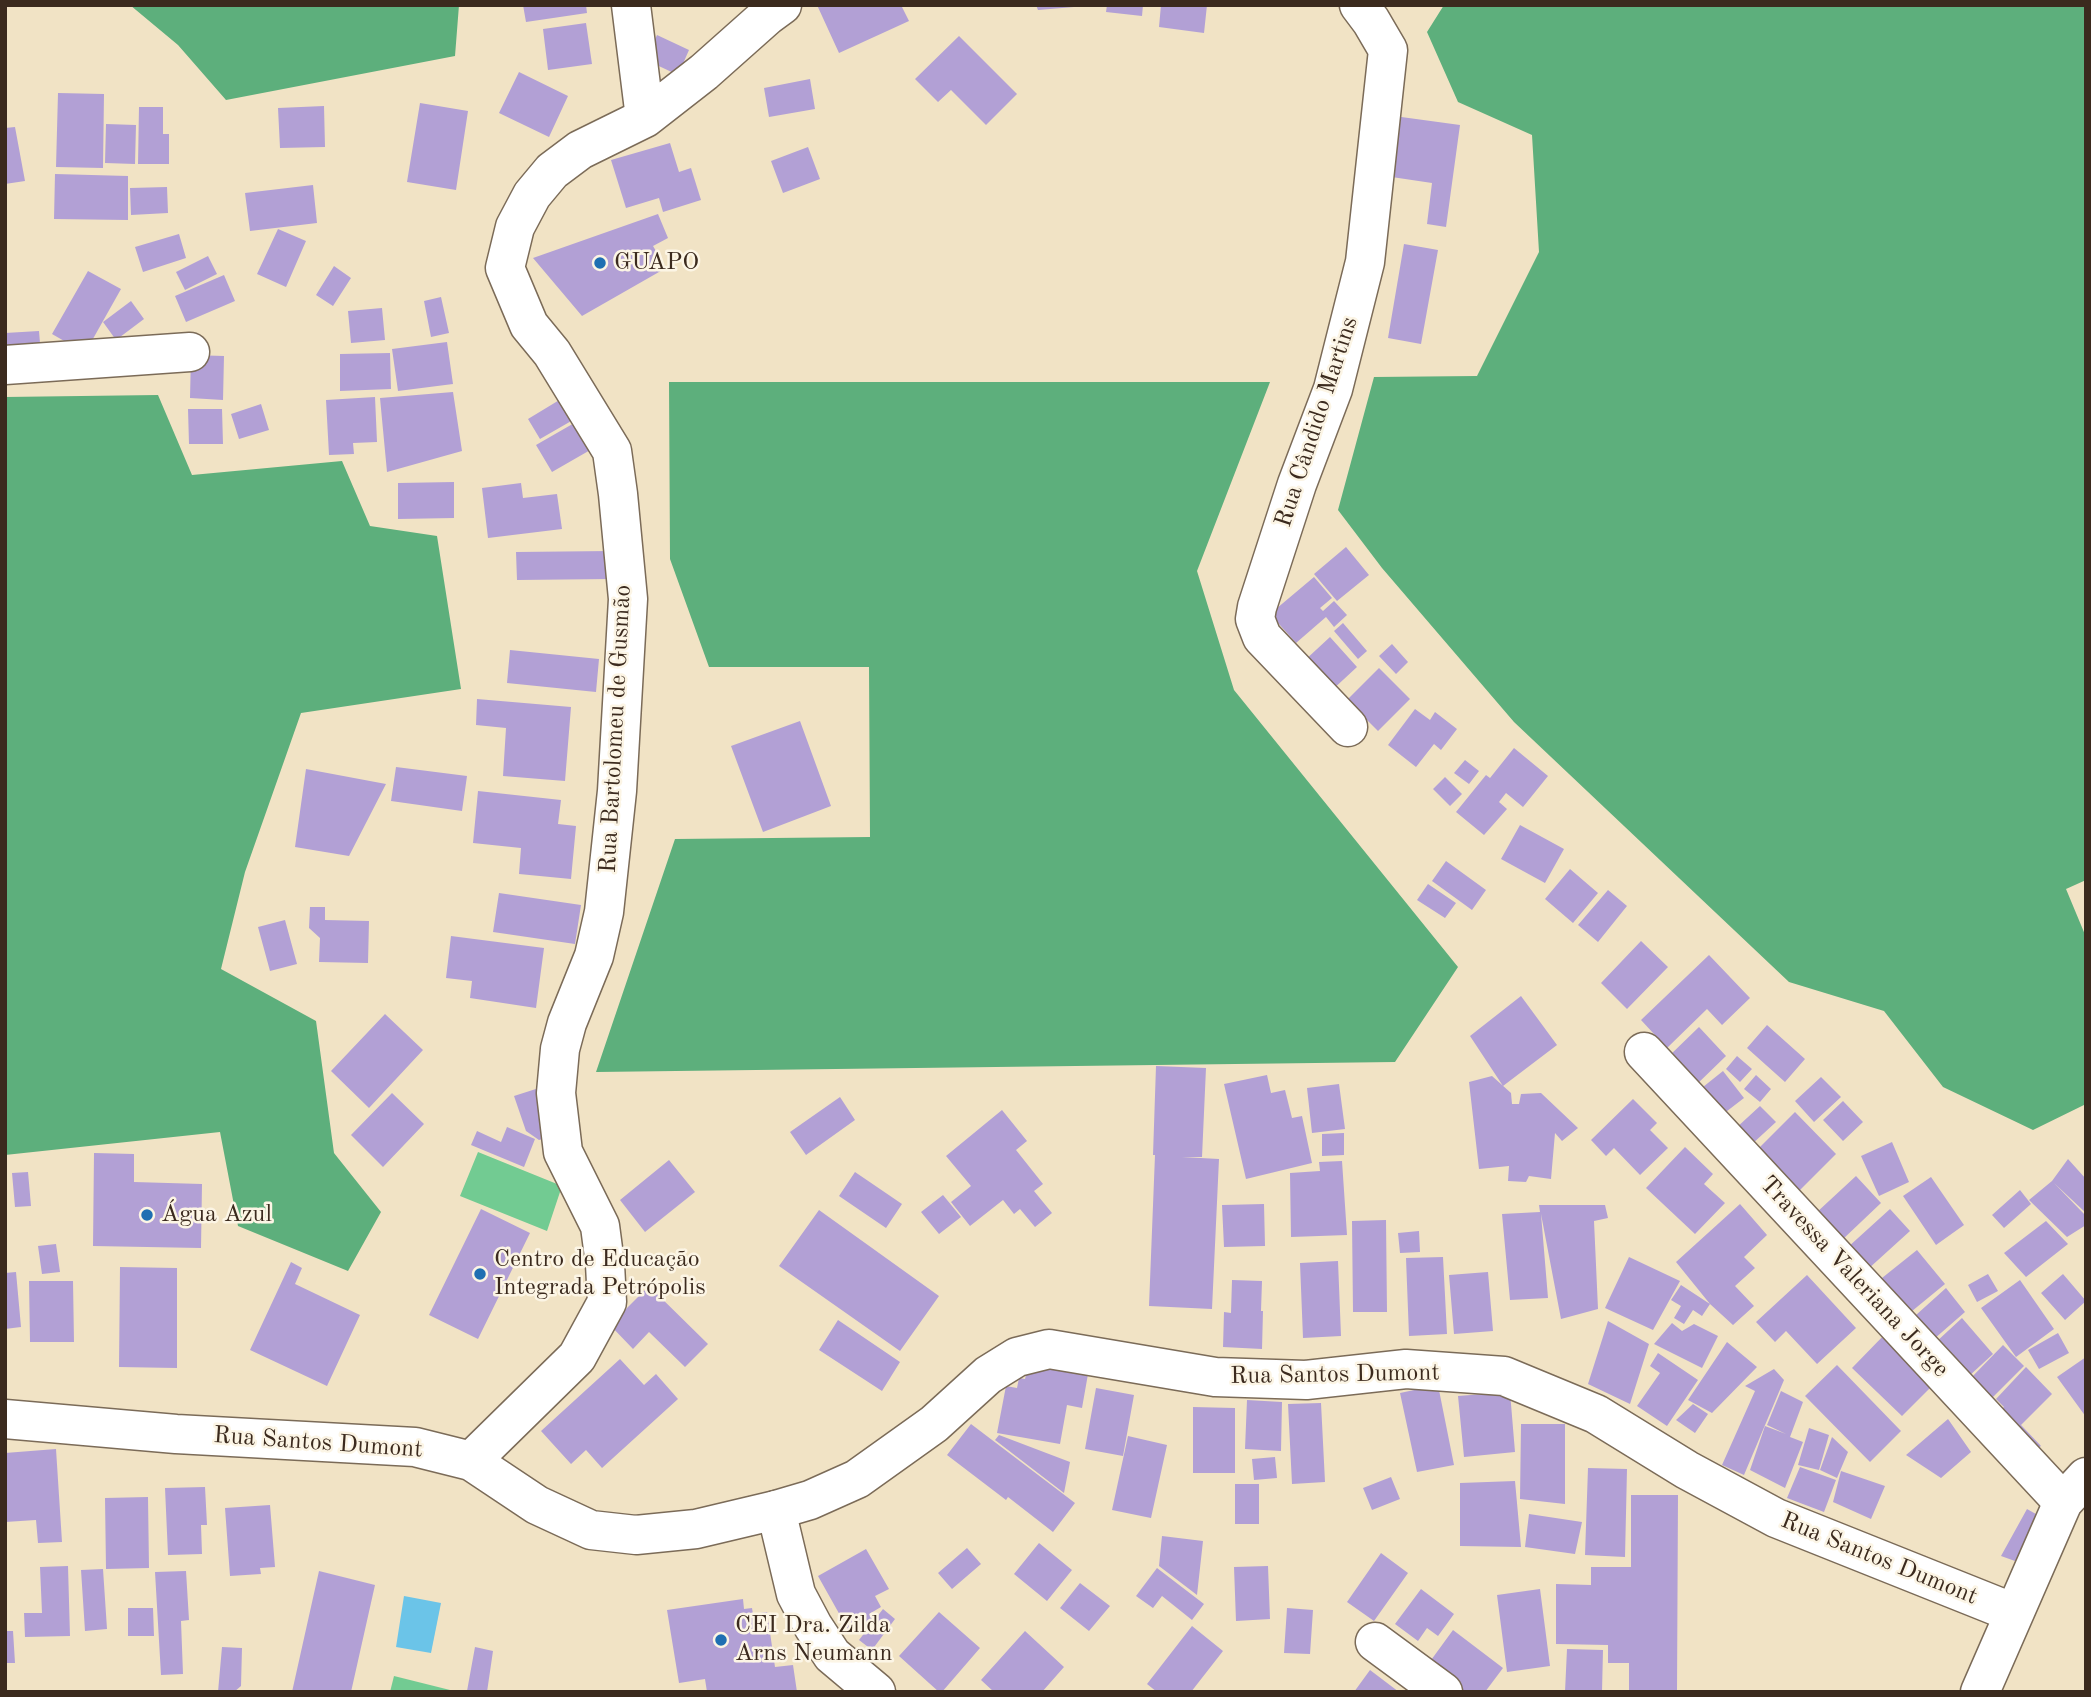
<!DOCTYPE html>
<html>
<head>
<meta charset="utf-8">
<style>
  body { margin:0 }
  #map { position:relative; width:2091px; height:1697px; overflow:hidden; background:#f1e3c5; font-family:"Old Standard TT",serif }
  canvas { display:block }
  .frame { position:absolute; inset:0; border:7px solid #3b2a1e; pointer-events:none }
</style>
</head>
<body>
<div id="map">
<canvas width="2091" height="1697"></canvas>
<div class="frame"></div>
</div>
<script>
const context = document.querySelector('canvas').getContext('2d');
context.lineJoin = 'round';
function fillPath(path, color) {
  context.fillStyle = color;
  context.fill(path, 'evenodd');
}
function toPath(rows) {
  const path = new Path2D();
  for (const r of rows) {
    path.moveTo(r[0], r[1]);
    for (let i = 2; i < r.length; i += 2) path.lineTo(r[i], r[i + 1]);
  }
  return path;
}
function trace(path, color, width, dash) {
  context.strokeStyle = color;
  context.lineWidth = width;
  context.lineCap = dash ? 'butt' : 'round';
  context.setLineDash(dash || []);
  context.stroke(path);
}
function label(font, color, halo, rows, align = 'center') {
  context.font = font + ' "Old Standard TT",serif';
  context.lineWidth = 5;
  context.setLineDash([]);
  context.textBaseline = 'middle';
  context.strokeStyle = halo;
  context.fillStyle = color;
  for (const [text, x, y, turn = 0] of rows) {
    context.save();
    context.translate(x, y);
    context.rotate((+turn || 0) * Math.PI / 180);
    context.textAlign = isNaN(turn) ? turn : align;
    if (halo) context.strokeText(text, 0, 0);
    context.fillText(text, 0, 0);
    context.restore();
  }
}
const green = toPath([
  [478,1152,562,1186,547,1231,460,1196],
  [394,1676,458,1692,390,1692]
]);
const forest = toPath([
  [130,5,459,5,455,56,226,100,178,45],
  [1444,5,2086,5,2086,880,2066,889,2086,937,2086,1104,2033,1130,1943,1087,1884,1011,1789,982,1514,722,1382,568,1338,510,1374,377,1477,376,1539,252,1532,135,1458,102,1427,32],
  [669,382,1270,382,1197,571,1234,690,1458,967,1395,1062,596,1072,675,839,870,837,869,667,709,667,670,559],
  [158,395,192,475,342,461,370,526,437,536,461,689,301,713,245,872,221,969,316,1021,334,1153,381,1212,348,1271,238,1226,220,1132,5,1155,5,397]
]);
const water = toPath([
  [404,1596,441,1603,431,1653,396,1647]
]);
const building = toPath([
  [523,5,586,5,587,13,526,22],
  [817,5,901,5,909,21,839,53],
  [1036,5,1074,5,1074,7,1038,10],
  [1107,5,1143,5,1142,16,1106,12],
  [1161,5,1207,5,1204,33,1159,27],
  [586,23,592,64,548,70,543,29],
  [657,35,689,50,678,75,646,60],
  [959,36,1017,94,986,125,951,90,938,102,915,79],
  [519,72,568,96,549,137,499,113],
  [810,79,815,109,769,117,764,88],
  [58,93,104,94,103,168,56,167],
  [420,103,468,111,456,190,407,182],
  [324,106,325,147,280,148,278,108],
  [139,107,163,107,163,134,169,134,169,164,138,164],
  [1394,116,1460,125,1446,227,1427,224,1432,183,1385,176],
  [106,124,136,125,135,164,105,163],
  [15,127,25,181,5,184,5,128],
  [670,143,679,172,691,168,701,200,663,212,659,198,626,208,611,160],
  [808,147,820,179,783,193,771,161],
  [55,174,128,176,128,220,54,219],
  [313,185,317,223,250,231,245,193],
  [167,187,168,213,131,215,130,188],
  [658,214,668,238,653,246,666,268,582,316,533,258],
  [278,229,306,241,286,287,257,274],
  [179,234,186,258,143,272,135,247],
  [1404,244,1438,250,1421,344,1388,338],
  [208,256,217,274,185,290,176,272],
  [334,266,351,278,333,306,316,295],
  [88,271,121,289,85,353,52,334],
  [224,275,235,301,186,322,175,296],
  [441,297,449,333,431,337,424,301],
  [131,301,144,319,116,340,103,322],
  [382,308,385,340,351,343,348,311],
  [39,331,41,355,5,358,5,333],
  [447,342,453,384,398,391,392,349],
  [390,353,391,389,340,391,340,354],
  [191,355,224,356,223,400,190,398],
  [453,392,462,451,387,472,380,398],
  [375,397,377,442,353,443,354,454,329,455,326,400],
  [561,399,573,420,540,439,528,419],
  [261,404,269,430,239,439,231,414],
  [188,409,222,409,223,444,189,444],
  [576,422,592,449,552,472,536,445],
  [454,482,454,518,398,519,398,483],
  [521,483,523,498,557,494,562,529,488,538,482,488],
  [1346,547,1369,575,1337,601,1314,574],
  [611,551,611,579,517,580,516,552],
  [1314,577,1332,598,1320,608,1323,611,1334,601,1347,615,1334,627,1326,617,1296,643,1270,614],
  [1343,623,1367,651,1358,659,1334,631],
  [1330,637,1357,667,1330,692,1303,662],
  [1392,644,1408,662,1396,674,1379,656],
  [510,650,599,659,596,692,507,683],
  [1379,668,1410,699,1378,731,1347,700],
  [477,699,571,707,565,781,503,776,506,728,476,725],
  [1415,709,1430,720,1435,712,1457,729,1441,750,1434,744,1416,767,1388,745],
  [800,721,831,806,763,832,731,746],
  [1514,748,1548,776,1523,807,1506,793,1499,802,1507,809,1484,835,1456,812,1486,775,1490,778],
  [1465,760,1479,771,1469,784,1454,773],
  [396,767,467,776,462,811,391,801],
  [306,769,386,784,349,856,295,847],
  [1445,777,1462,794,1450,806,1433,789],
  [478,791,561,800,558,824,576,826,571,879,519,874,521,848,473,843],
  [1520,825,1564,849,1545,883,1501,859],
  [1446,861,1486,890,1472,910,1432,881],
  [1570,869,1598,893,1573,923,1545,899],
  [1428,884,1456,903,1445,918,1417,900],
  [1608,890,1627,906,1598,942,1578,925],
  [499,893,581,905,575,944,493,932],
  [310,907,325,907,325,920,369,921,368,963,319,962,320,938,309,928],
  [285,920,297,964,270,971,258,927],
  [451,936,544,948,536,1008,470,998,472,981,446,978],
  [1641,941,1668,967,1627,1009,1601,983],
  [1709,955,1750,998,1722,1025,1707,1009,1667,1048,1641,1020],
  [1521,996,1557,1045,1503,1086,1470,1036],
  [385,1014,423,1050,369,1108,331,1071],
  [1767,1025,1805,1059,1785,1082,1747,1048],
  [1699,1027,1726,1056,1694,1087,1667,1058],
  [1737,1056,1752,1069,1740,1082,1726,1069],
  [1156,1066,1206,1068,1202,1157,1182,1157,1219,1159,1212,1309,1149,1306,1155,1155,1153,1155],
  [1723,1071,1744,1098,1718,1118,1698,1091],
  [1267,1075,1271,1093,1285,1090,1292,1118,1302,1116,1312,1163,1246,1179,1224,1084],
  [1756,1075,1771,1089,1760,1102,1744,1089],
  [1492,1076,1511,1093,1512,1104,1519,1104,1521,1094,1541,1093,1578,1128,1562,1141,1555,1133,1551,1179,1529,1176,1526,1182,1508,1181,1509,1166,1479,1169,1469,1082],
  [1821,1077,1841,1097,1814,1122,1795,1101],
  [1339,1084,1345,1129,1312,1133,1307,1088],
  [539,1088,555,1135,539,1140,526,1131,514,1096],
  [392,1093,424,1124,383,1167,351,1135],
  [840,1097,855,1120,806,1155,790,1132],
  [1633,1099,1657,1123,1650,1130,1668,1148,1640,1175,1614,1148,1606,1156,1591,1140],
  [1843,1101,1863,1122,1843,1141,1823,1120],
  [1760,1106,1776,1122,1751,1145,1735,1129],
  [1002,1110,1027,1141,1016,1150,1043,1184,1034,1191,1052,1213,1035,1227,1020,1209,1014,1214,1003,1200,970,1226,951,1202,971,1186,946,1156],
  [1795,1112,1836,1154,1797,1193,1756,1151],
  [507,1127,535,1139,524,1167,471,1145,477,1131,501,1142],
  [1344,1133,1344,1155,1322,1156,1322,1134],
  [1892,1142,1909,1182,1879,1196,1861,1156],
  [1685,1147,1713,1174,1704,1184,1725,1203,1695,1234,1646,1188],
  [94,1153,134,1154,134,1182,202,1184,201,1248,93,1246],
  [2068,1159,2086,1179,2086,1213,2054,1183,2086,1216,2086,1225,2067,1237,2029,1200,2052,1181],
  [669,1160,695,1192,645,1232,620,1200],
  [1342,1161,1347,1235,1291,1237,1290,1173,1320,1171,1319,1162],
  [28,1172,31,1206,15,1207,12,1173],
  [855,1172,902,1204,886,1228,839,1196],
  [1856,1176,1881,1203,1842,1240,1816,1213],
  [1931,1177,1964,1225,1936,1245,1903,1196],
  [2020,1190,2031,1204,2004,1228,1992,1215],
  [943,1195,961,1217,939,1234,921,1212],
  [1264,1204,1265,1246,1224,1247,1222,1205],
  [1740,1204,1767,1235,1744,1257,1755,1268,1735,1286,1754,1306,1733,1325,1710,1304,1676,1262],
  [1539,1205,1605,1205,1608,1218,1594,1221,1598,1309,1561,1319,1541,1214,1548,1298,1510,1300,1502,1214,1540,1212],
  [481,1209,530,1233,478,1339,429,1315],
  [1890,1209,1910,1231,1867,1270,1847,1248],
  [819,1210,939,1296,900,1351,779,1266],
  [1386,1220,1387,1312,1353,1312,1352,1221],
  [2046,1221,2068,1244,2026,1277,2004,1253],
  [1419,1231,1420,1252,1400,1253,1398,1233],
  [56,1244,60,1272,42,1274,38,1246],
  [1917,1250,1945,1284,1906,1316,1877,1282],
  [1443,1257,1447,1334,1409,1336,1406,1258],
  [1629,1257,1680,1281,1653,1330,1605,1308],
  [1338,1261,1341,1336,1303,1338,1300,1263],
  [291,1262,302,1268,295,1284,360,1315,327,1386,250,1350],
  [120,1267,177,1268,177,1368,119,1367],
  [16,1272,21,1327,5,1329,5,1273],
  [1488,1272,1493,1331,1454,1334,1449,1275],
  [1988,1274,1998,1291,1977,1302,1968,1285],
  [2063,1274,2086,1301,2065,1320,2041,1293],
  [1807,1275,1856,1328,1817,1364,1786,1331,1775,1342,1756,1322],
  [1232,1280,1262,1281,1261,1311,1263,1311,1262,1349,1223,1347,1224,1312,1231,1313],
  [2020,1280,2054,1329,2016,1357,1981,1308],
  [29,1281,73,1281,74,1342,30,1342],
  [1681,1285,1710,1304,1702,1316,1693,1310,1684,1324,1674,1318,1681,1306,1671,1300],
  [649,1286,708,1344,685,1367,649,1332,633,1349,610,1325],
  [1946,1288,1965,1312,1926,1346,1906,1324],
  [1962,1318,1993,1354,1968,1377,1935,1343],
  [838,1320,900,1362,882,1391,819,1350],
  [1608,1321,1649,1344,1630,1404,1588,1384],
  [1672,1323,1682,1331,1694,1324,1718,1336,1702,1368,1654,1344],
  [1887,1332,1937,1381,1902,1416,1852,1368],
  [2058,1333,2069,1353,2039,1369,2028,1350],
  [1727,1342,1757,1367,1712,1413,1688,1400],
  [2003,1345,2024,1366,1990,1400,1970,1379],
  [1658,1353,1698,1380,1667,1426,1637,1406,1660,1373,1650,1366],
  [2086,1357,2086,1417,2057,1377],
  [620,1359,644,1385,656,1374,678,1399,602,1468,586,1450,571,1464,541,1431],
  [1029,1363,1088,1374,1082,1408,1067,1405,1060,1444,997,1433,1006,1386,1017,1388,1019,1378,1025,1379],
  [1837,1365,1901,1431,1870,1462,1805,1396],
  [2026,1367,2052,1394,2021,1425,2041,1446,2026,1455,1990,1419,2004,1407,1996,1399],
  [1774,1369,1784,1380,1744,1475,1722,1465,1755,1391,1745,1386],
  [1438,1385,1454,1465,1417,1472,1400,1393],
  [1096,1388,1134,1395,1123,1456,1085,1449],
  [1781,1391,1803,1402,1790,1437,1803,1442,1785,1488,1750,1470,1765,1426,1786,1434,1767,1425],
  [1510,1392,1515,1452,1464,1457,1458,1396],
  [1247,1400,1282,1402,1281,1451,1245,1449],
  [1321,1403,1325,1482,1292,1484,1288,1404],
  [1693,1404,1708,1414,1695,1433,1676,1420],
  [1193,1407,1235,1408,1235,1473,1193,1473],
  [1948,1419,1971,1452,1941,1478,1906,1455],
  [971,1424,1075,1503,1053,1532,1008,1497,1006,1500,947,1455],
  [1521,1424,1565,1424,1565,1504,1520,1499],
  [1809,1428,1829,1435,1819,1470,1798,1465],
  [999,1435,1070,1462,1064,1493,995,1440],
  [1128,1436,1167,1445,1151,1518,1112,1510],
  [1832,1437,1848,1452,1837,1478,1820,1470],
  [56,1449,62,1542,38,1543,36,1520,5,1522,5,1453],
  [1275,1457,1277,1478,1254,1480,1252,1459],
  [1800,1467,1836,1480,1824,1512,1787,1498],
  [1588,1468,1627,1469,1625,1557,1585,1555],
  [1841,1471,1885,1486,1871,1519,1833,1502],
  [1391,1477,1400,1499,1372,1510,1363,1488],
  [1515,1481,1521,1547,1460,1546,1460,1483],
  [1235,1484,1259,1484,1259,1524,1235,1524],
  [205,1487,207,1525,201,1525,202,1554,168,1555,165,1488],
  [1631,1495,1678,1495,1677,1691,1629,1691,1629,1663,1608,1663,1608,1645,1556,1644,1556,1584,1591,1585,1591,1567,1631,1567],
  [148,1497,149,1568,106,1569,105,1498],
  [270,1505,275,1567,260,1568,261,1574,230,1576,225,1508],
  [2027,1509,2043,1518,2015,1561,2001,1556],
  [1529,1514,1582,1522,1575,1554,1525,1547],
  [1162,1536,1203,1541,1197,1595,1159,1566],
  [1039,1543,1072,1570,1047,1601,1014,1574],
  [967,1548,981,1564,952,1589,938,1573],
  [866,1549,889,1589,875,1596,881,1607,869,1614,873,1621,850,1633,818,1576],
  [1381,1553,1408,1573,1374,1621,1347,1602],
  [68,1566,70,1636,25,1637,24,1613,42,1613,40,1567],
  [1268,1566,1270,1619,1236,1621,1234,1567],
  [1157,1568,1204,1604,1192,1620,1162,1596,1153,1608,1136,1596],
  [103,1569,107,1629,85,1631,81,1570],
  [186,1571,189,1620,181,1621,183,1674,161,1675,155,1572],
  [319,1571,375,1585,351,1692,292,1692],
  [1080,1583,1110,1606,1089,1631,1060,1608],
  [1421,1589,1454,1614,1438,1636,1427,1628,1418,1641,1395,1624],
  [1540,1589,1550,1666,1507,1672,1497,1595],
  [743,1599,744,1609,752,1608,753,1614,767,1612,775,1667,793,1665,797,1692,707,1692,705,1679,679,1683,667,1610],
  [128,1608,153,1608,154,1636,128,1636],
  [1287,1608,1313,1610,1310,1654,1284,1653],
  [883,1609,895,1619,872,1650,859,1640],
  [939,1612,980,1648,942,1692,939,1692,899,1656],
  [1192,1626,1223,1651,1191,1692,1157,1692,1147,1684],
  [1453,1630,1503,1668,1485,1692,1459,1692,1426,1667],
  [5,1631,13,1631,15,1663,5,1663],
  [1025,1631,1064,1667,1042,1692,994,1692,981,1680],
  [222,1647,242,1648,241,1686,234,1692,218,1692],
  [475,1647,493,1651,487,1692,467,1691],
  [1567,1649,1603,1650,1602,1692,1565,1692],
  [1370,1670,1399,1692,1354,1692]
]);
const minor = toPath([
  [631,5,645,118],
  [5,365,190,352],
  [1348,727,1262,637,1255,619,1257,607,1297,484,1333,389,1365,262,1388,50,1371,21,1359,5],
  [1644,1052,2063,1502],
  [471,1461,577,1357,607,1302,605,1264,600,1226,563,1152,556,1093,560,1049,567,1023,594,956,604,912,617,791,628,599,618,494,612,451,552,353,529,325,505,268,515,227,532,195,552,171,580,150,645,118,704,72,767,16,782,5],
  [776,1510,796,1594,813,1626,832,1655,876,1692],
  [1375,1642,1443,1692]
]);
const major = toPath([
  [5,1419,176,1434,415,1447,471,1461,537,1505,591,1530,636,1535,696,1529,776,1510,810,1500,857,1479,934,1424,988,1375,1017,1357,1049,1349,1215,1377,1306,1380,1406,1369,1504,1376,1596,1414,1687,1470,1776,1518,2014,1613],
  [1980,1692,2063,1502,2086,1477]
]);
const markers = [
  [600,263,7,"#1f6fb2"],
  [147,1215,7,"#1f6fb2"],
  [480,1274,7,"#1f6fb2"],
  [721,1640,7,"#1f6fb2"]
];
const poiNames = [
  ["GUAPO",614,263],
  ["Água Azul",161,1215],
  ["Centro de Educação",494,1260],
  ["Integrada Petrópolis",494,1288],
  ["CEI Dra. Zilda",735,1626],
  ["Arns Neumann",735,1654]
];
const streetNames = [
  ["Rua Cândido Martins",1317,422,-72],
  ["Rua Bartolomeu de Gusmão",616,729,-87],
  ["Travessa Valeriana Jorge",1854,1277,47],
  ["Rua Santos Dumont",1335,1375,-1],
  ["Rua Santos Dumont",318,1443,4],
  ["Rua Santos Dumont",1879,1559,22]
];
fillPath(green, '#72cb92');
fillPath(forest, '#5daf7c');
fillPath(water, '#6bc4e8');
fillPath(building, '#b2a0d5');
trace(minor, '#7b6b58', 41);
trace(major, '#7b6b58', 41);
trace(minor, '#fff', 38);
trace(major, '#fff', 38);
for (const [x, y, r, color] of markers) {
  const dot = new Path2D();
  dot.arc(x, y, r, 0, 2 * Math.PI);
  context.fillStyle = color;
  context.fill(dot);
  trace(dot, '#fcf5e5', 2.5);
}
label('24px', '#3b2a1e', '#fcf5e5', poiNames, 'left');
label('24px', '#3b2a1e', '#fcf5e5', streetNames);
</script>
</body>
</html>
